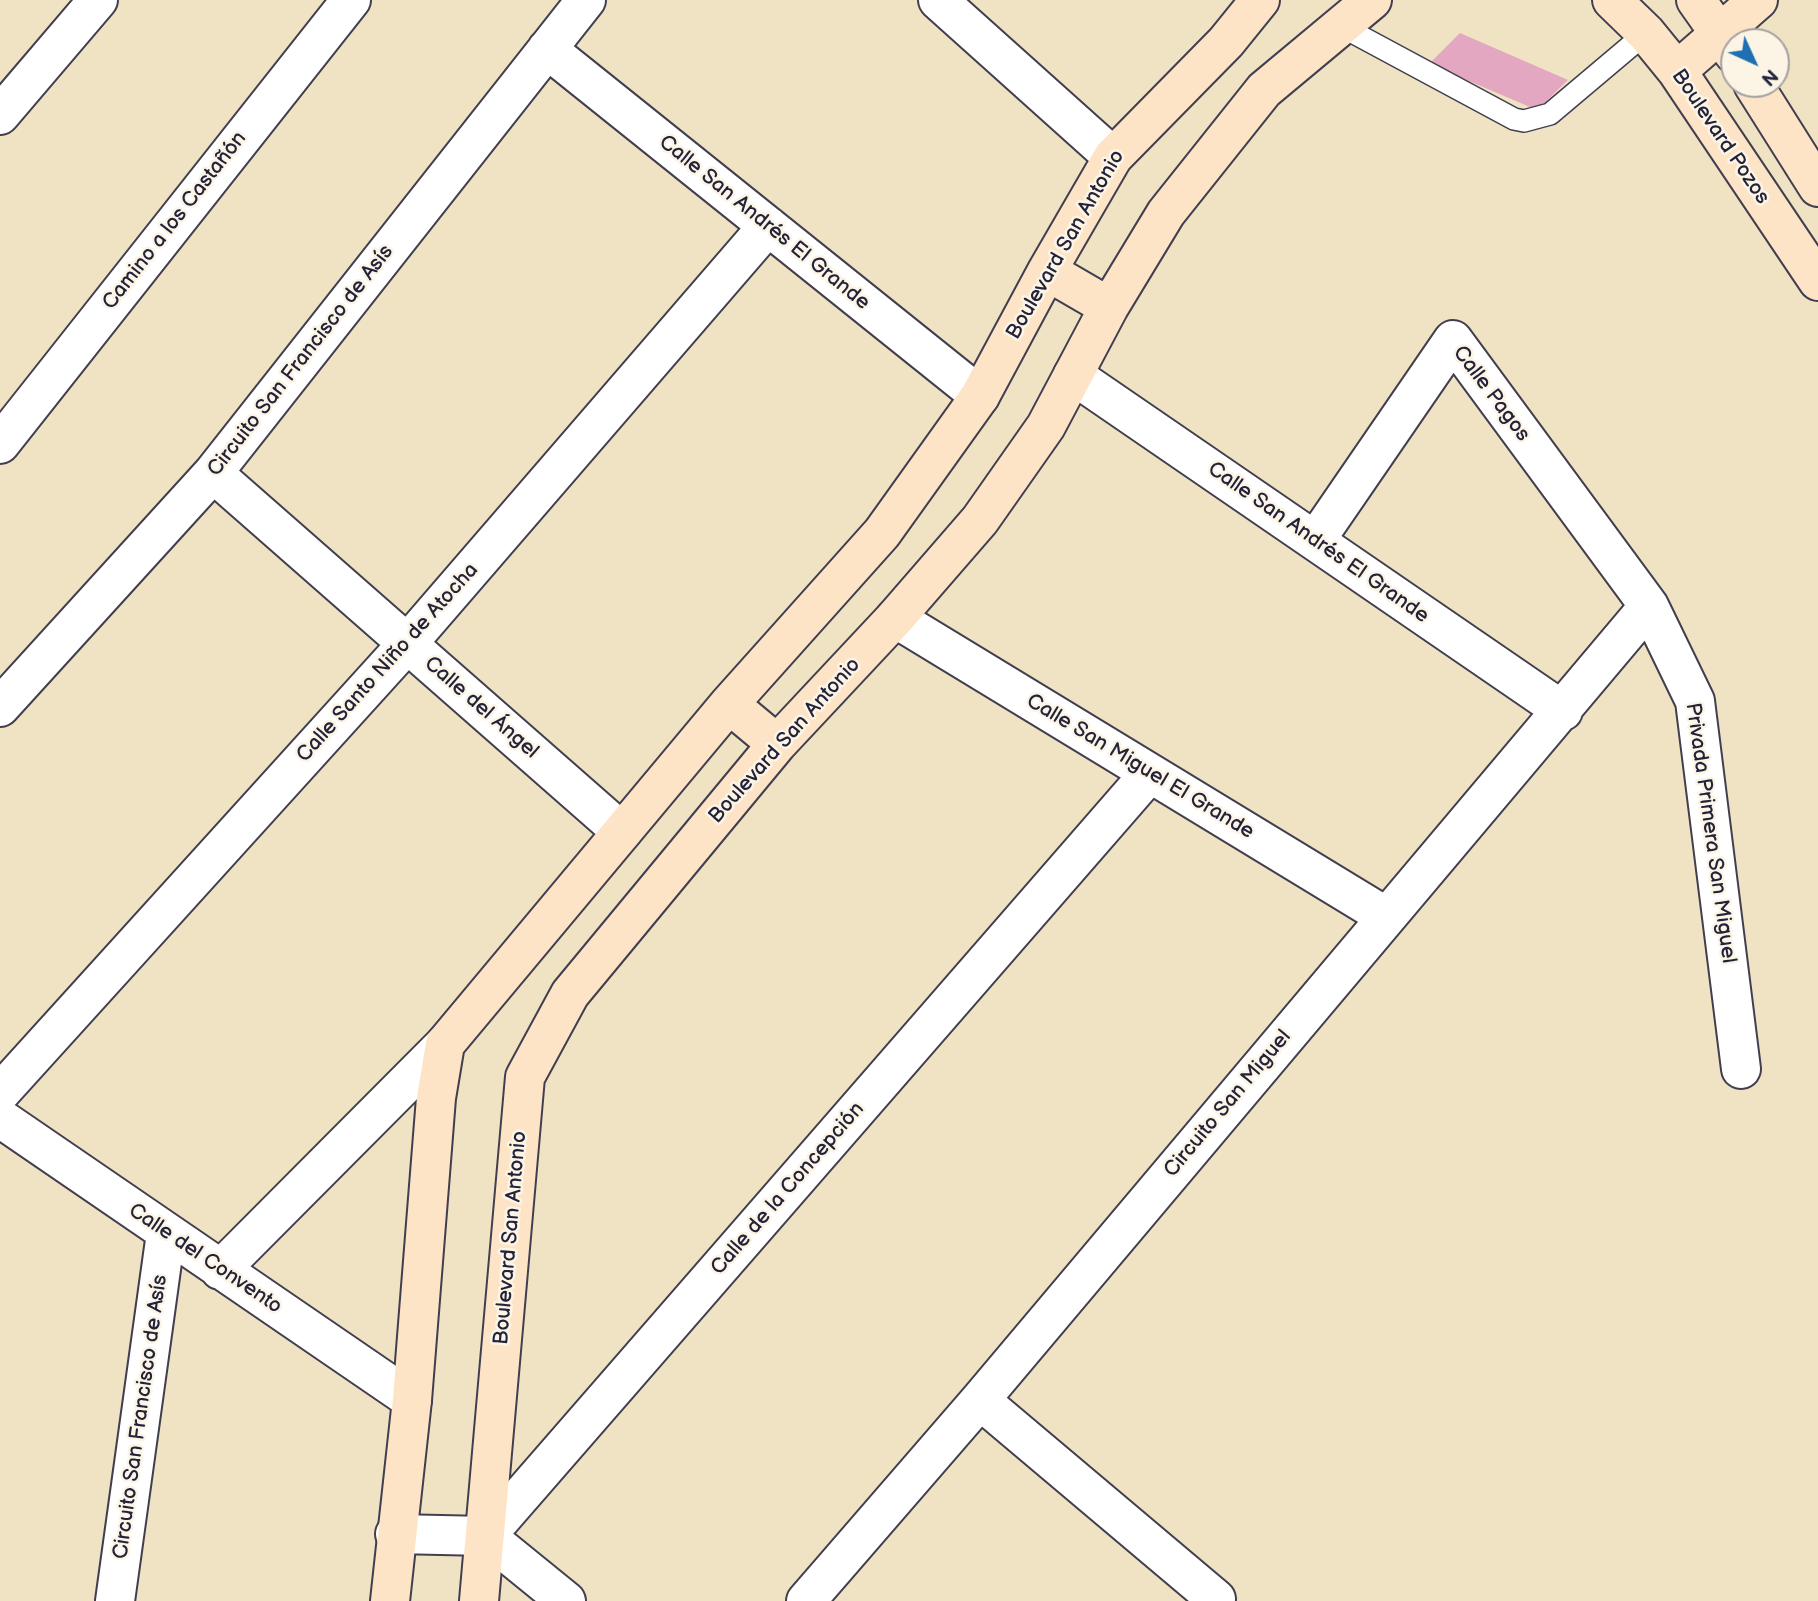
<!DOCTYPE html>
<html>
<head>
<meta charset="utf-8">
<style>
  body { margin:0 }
  #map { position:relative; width:1818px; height:1601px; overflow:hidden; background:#efe3c3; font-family:"Balsamiq Sans",sans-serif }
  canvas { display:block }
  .north { position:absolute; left:1720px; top:28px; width:70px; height:70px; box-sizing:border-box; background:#fcf5e5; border:2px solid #a5a1a1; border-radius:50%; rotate:135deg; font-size:19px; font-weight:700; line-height:28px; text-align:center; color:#22223b }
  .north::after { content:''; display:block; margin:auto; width:24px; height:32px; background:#1f6fb2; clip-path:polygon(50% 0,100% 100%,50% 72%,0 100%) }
</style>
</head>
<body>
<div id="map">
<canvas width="1818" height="1601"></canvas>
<div class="north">N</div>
</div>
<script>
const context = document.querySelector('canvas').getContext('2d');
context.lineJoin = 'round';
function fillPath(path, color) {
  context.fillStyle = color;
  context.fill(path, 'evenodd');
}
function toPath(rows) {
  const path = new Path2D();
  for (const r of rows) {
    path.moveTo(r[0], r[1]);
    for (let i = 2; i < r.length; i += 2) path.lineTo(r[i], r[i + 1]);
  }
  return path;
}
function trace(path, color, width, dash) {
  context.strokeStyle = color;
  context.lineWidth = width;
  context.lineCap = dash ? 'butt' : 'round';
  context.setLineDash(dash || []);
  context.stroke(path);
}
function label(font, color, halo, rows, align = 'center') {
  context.font = font + ' "Balsamiq Sans",sans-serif';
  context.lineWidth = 5;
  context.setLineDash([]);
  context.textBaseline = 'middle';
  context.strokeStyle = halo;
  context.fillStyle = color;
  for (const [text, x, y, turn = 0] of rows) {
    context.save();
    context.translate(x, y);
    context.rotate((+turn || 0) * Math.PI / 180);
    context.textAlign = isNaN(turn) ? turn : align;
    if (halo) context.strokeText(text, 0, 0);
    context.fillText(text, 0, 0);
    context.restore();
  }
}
const building = toPath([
  [1460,33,1568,80,1537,110,1429,64]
]);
const lane = toPath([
  [1341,26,1514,119,1524,121,1550,114,1646,33]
]);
const street = toPath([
  [938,0,1113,157],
  [547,49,980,396],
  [0,115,98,0],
  [1073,375,1563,711],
  [0,444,351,0],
  [213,473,622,832],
  [1315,541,1453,340,1649,606,1695,701,1741,1069],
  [895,618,1385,916],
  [0,707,213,473,586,0],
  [0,1093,407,644,768,226],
  [0,1118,412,1400],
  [220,1270,445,1044],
  [980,1400,1216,1599],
  [395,1534,486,1536,1150,773],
  [486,1536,566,1601],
  [115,1601,166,1233],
  [806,1601,980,1400,1649,606]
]);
const secondary = toPath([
  [1612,0,1646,33,1677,71,1818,281],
  [1696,0,1734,54],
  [1677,71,1758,0],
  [1753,84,1818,187],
  [1047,271,1109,307],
  [729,704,777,744],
  [390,1601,412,1400,436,1098,445,1044,729,704,882,533,980,396,1047,271,1113,157,1226,42,1260,0],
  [479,1601,525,1077,570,994,777,744,895,618,980,520,1046,426,1109,307,1166,213,1264,90,1372,0]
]);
const streetNames = [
  ["Boulevard Pozos",1720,137,56],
  ["Camino a los Castañón",175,221,-52],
  ["Calle San Andrés El Grande",764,223,39],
  ["Boulevard San Antonio",1066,245,-60],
  ["Circuito San Francisco de Asís",301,361,-52],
  ["Calle Pagos",1491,394,53],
  ["Calle San Andrés El Grande",1318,543,35],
  ["Calle Santo Niño de Atocha",388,663,-48],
  ["Calle del Ángel",481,708,41],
  ["Boulevard San Antonio",785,741,-48],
  ["Calle San Miguel El Grande",1140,767,31],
  ["Privada Primera San Miguel",1710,833,82],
  ["Circuito San Miguel",1228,1104,-50],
  ["Calle de la Concepción",788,1189,-49],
  ["Boulevard San Antonio",511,1238,-85],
  ["Calle del Convento",205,1259,34],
  ["Circuito San Francisco de Asís",141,1417,-82]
];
fillPath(building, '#e4a7c1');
trace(lane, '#413f4f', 24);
trace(street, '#413f4f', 42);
trace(secondary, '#413f4f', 42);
trace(lane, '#fff', 21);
trace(street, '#fff', 38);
trace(secondary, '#fee4c6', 38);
label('21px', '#22223b', '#fcf5e5', streetNames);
</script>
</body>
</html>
